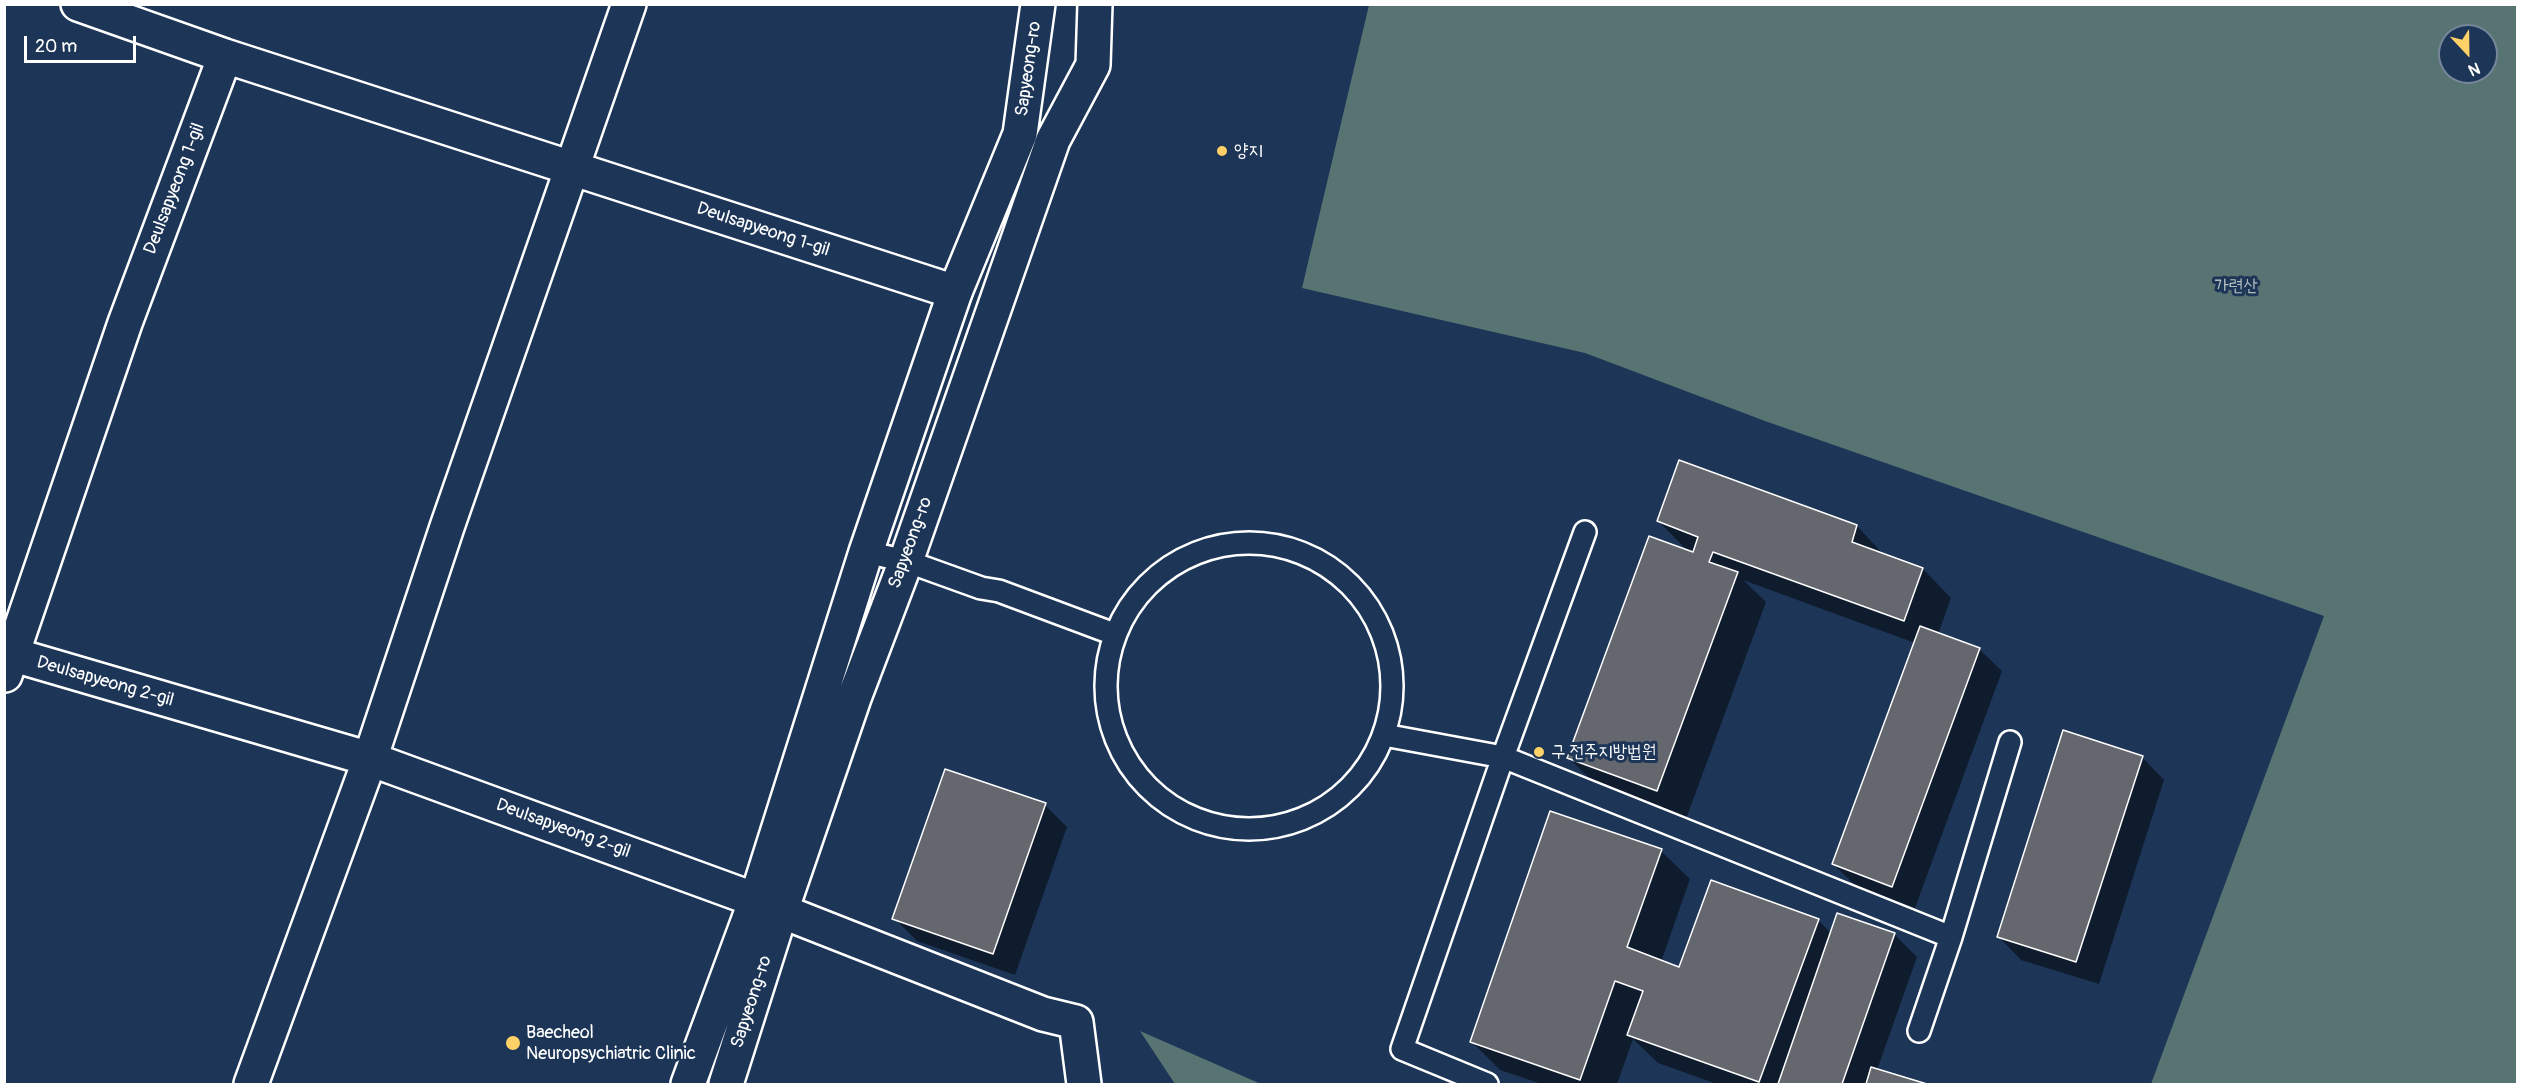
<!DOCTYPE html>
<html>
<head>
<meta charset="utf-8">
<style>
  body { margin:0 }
  #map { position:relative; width:2522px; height:1089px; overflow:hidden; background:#1d3557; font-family:Pangolin,sans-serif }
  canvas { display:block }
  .frame { position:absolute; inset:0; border:6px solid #fff; pointer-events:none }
  .north { position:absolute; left:2438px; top:24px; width:60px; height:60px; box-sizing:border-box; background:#1d3557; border:2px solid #77869a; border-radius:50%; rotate:158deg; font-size:16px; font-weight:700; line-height:24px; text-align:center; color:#fff }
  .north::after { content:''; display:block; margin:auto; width:21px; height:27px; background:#ffd166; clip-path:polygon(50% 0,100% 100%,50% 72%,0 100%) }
  .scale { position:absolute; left:24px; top:36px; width:112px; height:27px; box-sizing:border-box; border:3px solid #fff; border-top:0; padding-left:8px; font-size:18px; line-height:21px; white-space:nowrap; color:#fff; -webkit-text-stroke:4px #1d3557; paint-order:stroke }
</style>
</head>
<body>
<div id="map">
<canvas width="2522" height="1089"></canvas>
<div class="frame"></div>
<div class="north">N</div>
<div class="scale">20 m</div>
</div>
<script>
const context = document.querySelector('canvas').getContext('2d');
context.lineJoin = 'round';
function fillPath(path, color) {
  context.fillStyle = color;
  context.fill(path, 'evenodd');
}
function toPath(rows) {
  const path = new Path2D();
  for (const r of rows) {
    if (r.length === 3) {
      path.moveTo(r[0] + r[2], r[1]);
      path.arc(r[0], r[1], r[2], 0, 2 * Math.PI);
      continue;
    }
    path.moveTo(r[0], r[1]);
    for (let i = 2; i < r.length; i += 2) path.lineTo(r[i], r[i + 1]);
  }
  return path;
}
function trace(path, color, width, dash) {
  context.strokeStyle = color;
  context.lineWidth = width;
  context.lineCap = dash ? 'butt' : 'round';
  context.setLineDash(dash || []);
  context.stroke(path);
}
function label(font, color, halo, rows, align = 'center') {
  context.font = font + ' Pangolin,"Poor Story",sans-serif';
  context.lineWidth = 6;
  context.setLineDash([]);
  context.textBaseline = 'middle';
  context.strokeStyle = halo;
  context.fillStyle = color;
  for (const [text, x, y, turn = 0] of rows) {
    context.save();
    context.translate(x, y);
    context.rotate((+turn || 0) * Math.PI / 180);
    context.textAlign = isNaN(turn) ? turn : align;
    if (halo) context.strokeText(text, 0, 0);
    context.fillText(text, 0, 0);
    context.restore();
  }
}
const green = toPath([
  [1369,5,2517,5,2517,1084,2151,1084,2324,616,1765,421,1585,353,1302,288],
  [2450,36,2486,36,2486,72,2450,72],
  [1140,1031,1261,1084,1175,1084]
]);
const shadow = toPath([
  [1658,521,1857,526,1885,556,1923,569,1951,598,1938,634,1979,649,2002,671,1915,908,1856,886,1833,864,1915,643,1743,580,1766,602,1686,819,1597,786,1569,758,1689,552],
  [2142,757,2164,780,2099,984,2021,960,1999,937],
  [1045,805,1067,827,1015,975,917,941,894,918],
  [1661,851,1690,879,1661,962,1680,969,1818,920,1831,933,1894,934,1917,957,1877,1070,1922,1084,1717,1084,1658,1063,1633,1039,1617,1084,1542,1084,1500,1070,1471,1041]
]);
const building = toPath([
  [1679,460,1857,525,1852,542,1923,568,1904,621,1713,552,1709,562,1738,572,1657,791,1567,758,1649,536,1693,552,1698,537,1657,521,1679,460],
  [1920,626,1980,648,1892,887,1832,864,1920,626],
  [2063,730,2143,756,2076,962,1997,937,2063,730],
  [945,769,1046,803,993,954,892,919,945,769],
  [1550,811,1662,849,1627,947,1679,967,1711,880,1819,919,1759,1082,1627,1035,1643,991,1615,981,1580,1080,1470,1042,1550,811],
  [1837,913,1895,933,1842,1084,1778,1084,1837,913],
  [1871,1067,1927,1084,1866,1084,1871,1067]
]);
const service = toPath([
  [1249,686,143],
  [866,552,906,561,981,588,999,591,1114,634],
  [1384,735,1503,757,1951,937],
  [1919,1031,1951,937,2010,742],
  [1487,1084,1402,1049,1503,757,1585,532]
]);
const minor = toPath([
  [78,4,225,56,955,292],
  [4,652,370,759,756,900],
  [5,675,125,323,225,56],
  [781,911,1043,1014,1076,1022,1084,1084],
  [251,1084,370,759,447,527,629,4]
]);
const tertiary = toPath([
  [688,1084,756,900,866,552,955,292,1020,134,1038,4],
  [726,1084,781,911,854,698,906,561,1053,140,1093,65,1095,4]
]);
const markers = [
  [1222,151,6,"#ffd166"],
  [1539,752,6,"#ffd166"],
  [513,1043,8,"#ffd166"]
];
const streetNames = [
  ["Sapyeong-ro",1029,69,-82],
  ["Deulsapyeong 1-gil",175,189,-69],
  ["Deulsapyeong 1-gil",763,230,18],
  ["Sapyeong-ro",911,543,-70],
  ["Deulsapyeong 2-gil",105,682,16],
  ["Deulsapyeong 2-gil",563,829,20],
  ["Sapyeong-ro",752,1002,-72]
];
const poiNames = [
  ["양지",1234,151],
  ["구 전주지방법원",1551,752],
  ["Baecheol",526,1033],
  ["Neuropsychiatric Clinic",526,1054]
];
const parkNames = [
  ["가련산",2236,286]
];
fillPath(green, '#587472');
fillPath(shadow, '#0007');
fillPath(building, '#64676e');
trace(building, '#fff', 1.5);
trace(service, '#fff', 26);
trace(minor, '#fff', 38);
trace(tertiary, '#fff', 38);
trace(service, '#1d3557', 21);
trace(minor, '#1d3557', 33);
trace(tertiary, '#1d3557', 33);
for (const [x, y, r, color] of markers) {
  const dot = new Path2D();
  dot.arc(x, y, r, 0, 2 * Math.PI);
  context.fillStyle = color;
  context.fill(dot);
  trace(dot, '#1d3557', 2);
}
label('18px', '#fff', '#1d3557', streetNames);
label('18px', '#fff', '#1d3557', poiNames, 'left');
label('18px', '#b4c0c0', '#1d3557', parkNames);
</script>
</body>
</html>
